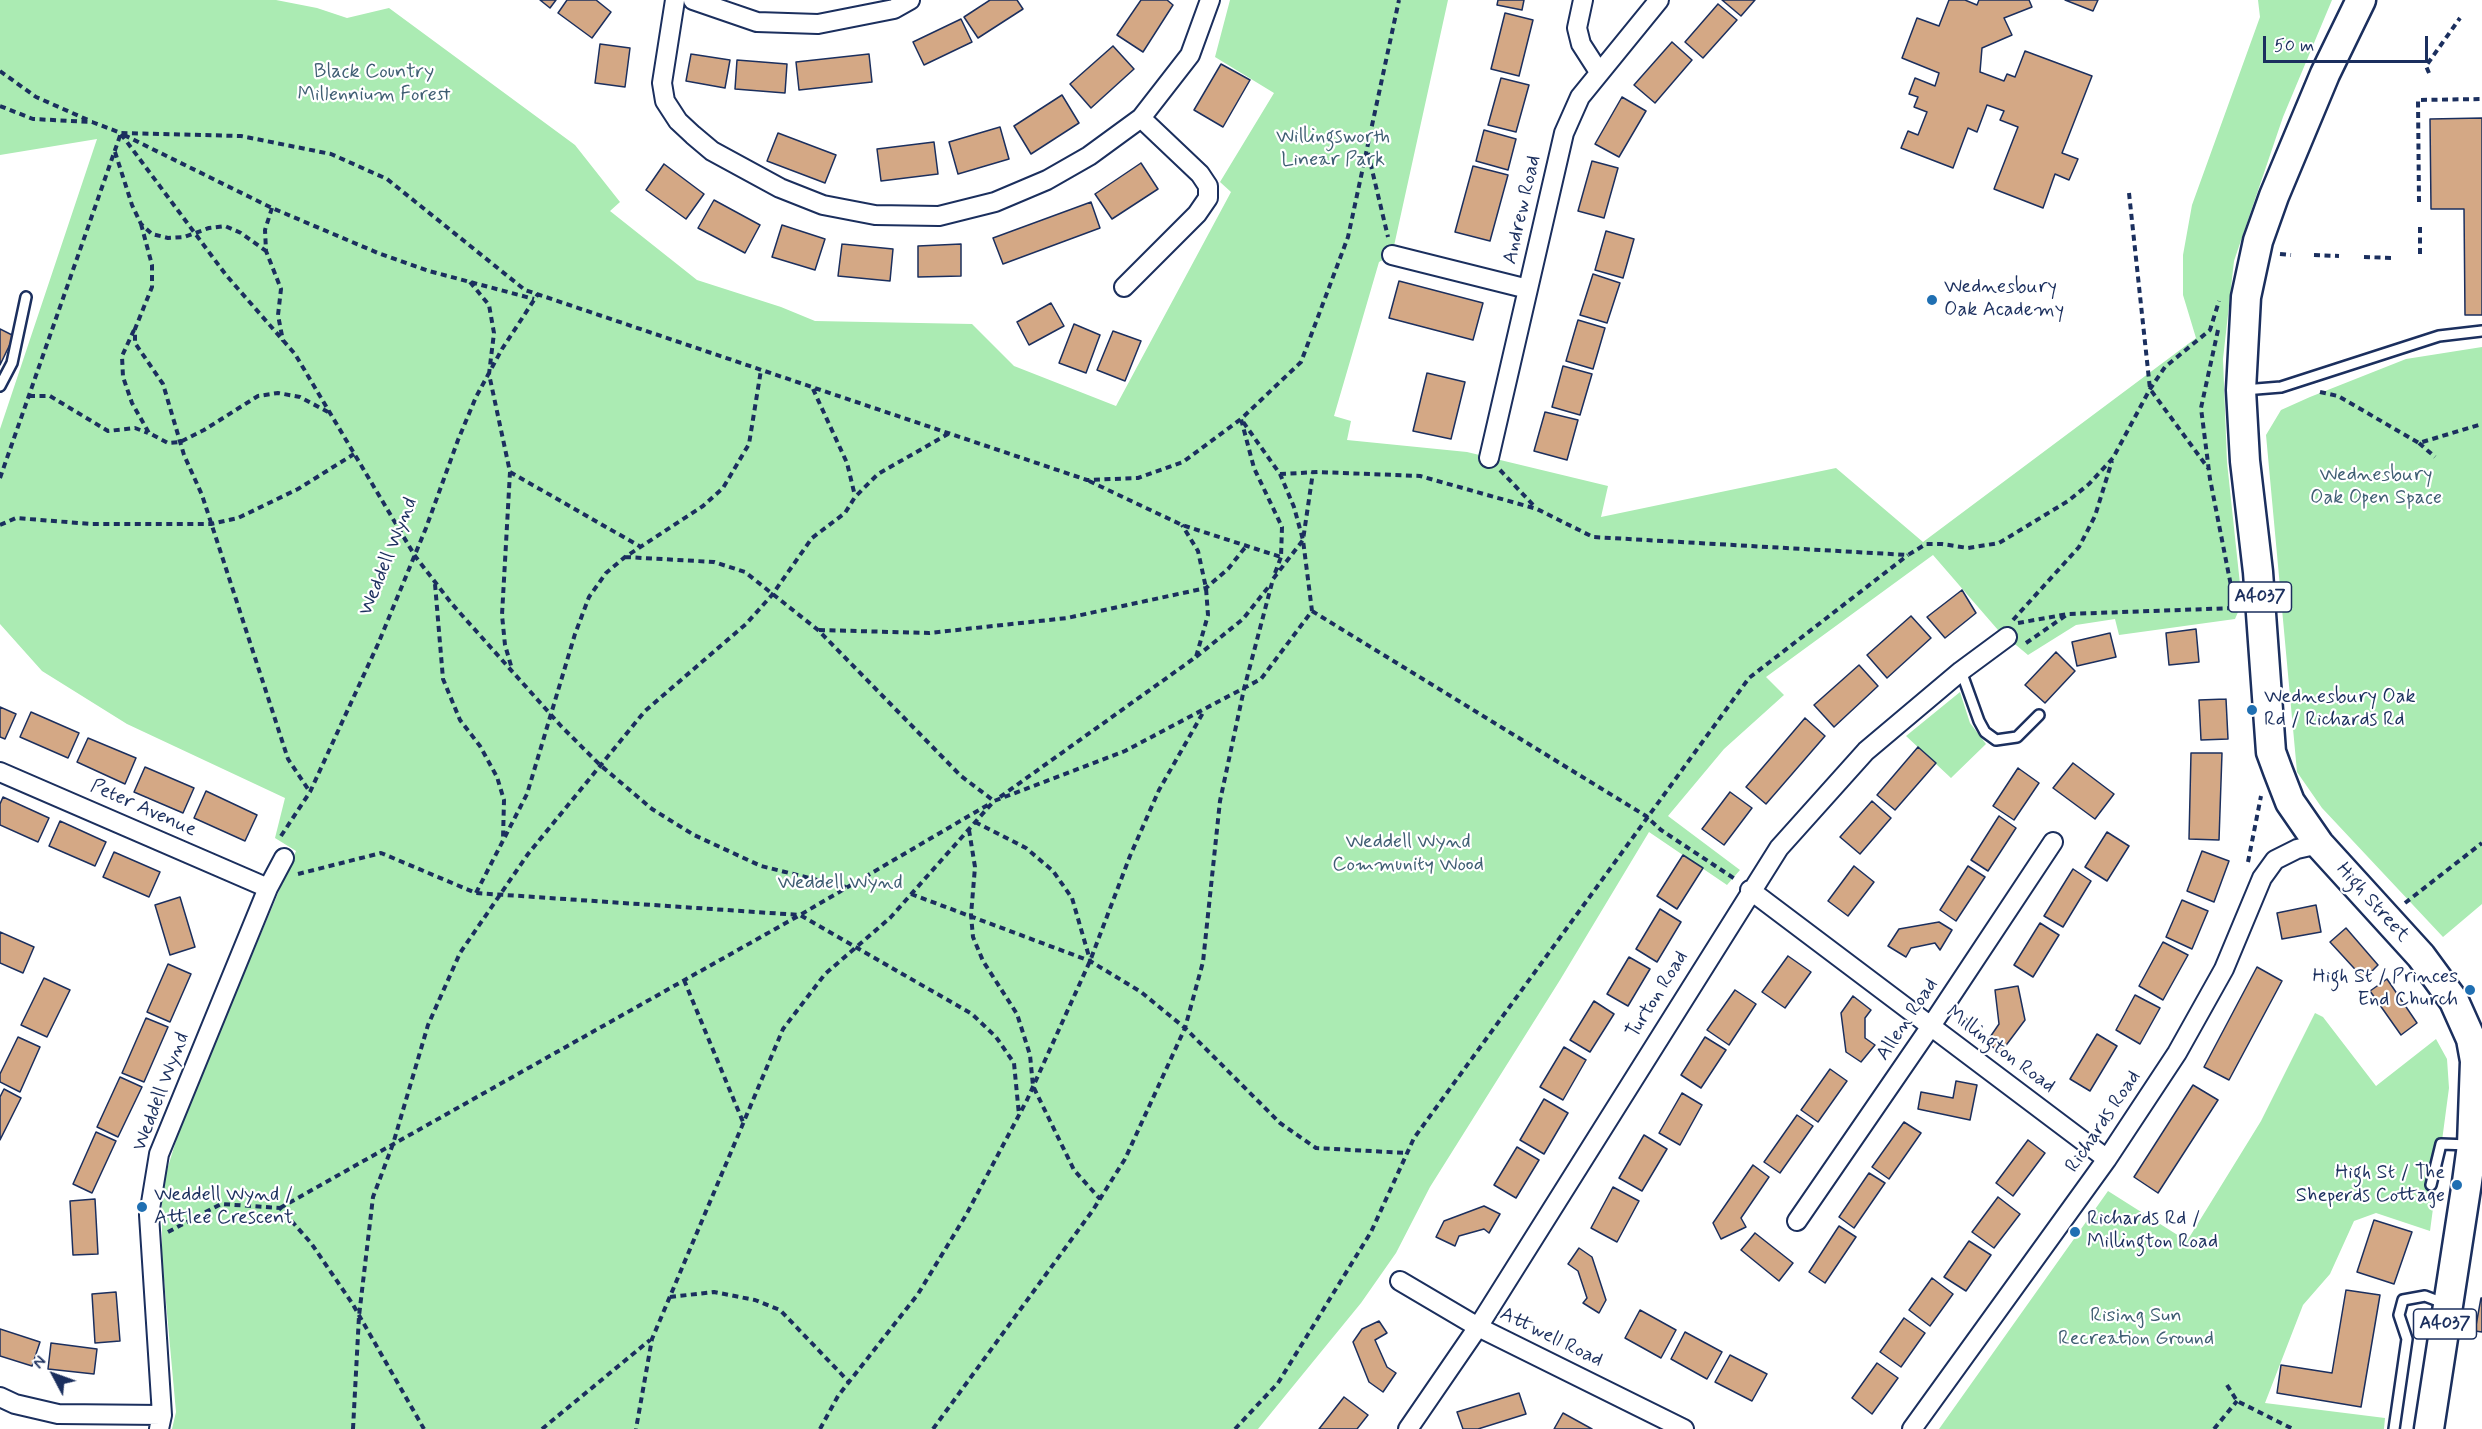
<!DOCTYPE html>
<html>
<head>
<meta charset="utf-8">
<style>
  body { margin:0 }
  #map { position:relative; width:2482px; height:1429px; overflow:hidden; background:#fff; font-family:Mynerve,sans-serif }
  canvas { display:block }
  .north { position:absolute; left:24px; top:1345px; width:60px; height:60px; -webkit-text-stroke:4px #fff; paint-order:stroke; rotate:311deg; font-size:16px; font-weight:700; line-height:24px; text-align:center; color:#1b2f5e }
  .north::after { content:''; display:block; margin:auto; width:21px; height:27px; background:#1b2f5e; clip-path:polygon(50% 0,100% 100%,50% 72%,0 100%) }
  .scale { position:absolute; left:2263px; top:36px; width:165px; height:27px; box-sizing:border-box; border:3px solid #1b2f5e; border-top:0; padding-left:8px; font-size:18px; line-height:21px; white-space:nowrap; color:#1b2f5e; -webkit-text-stroke:4px #fff; paint-order:stroke }
</style>
</head>
<body>
<div id="map">
<canvas width="2482" height="1429"></canvas>
<div class="north">N</div>
<div class="scale">50 m</div>
</div>
<script>
const context = document.querySelector('canvas').getContext('2d');
context.lineJoin = 'round';
function fillPath(path, color) {
  context.fillStyle = color;
  context.fill(path, 'evenodd');
}
function toPath(rows) {
  const path = new Path2D();
  for (const r of rows) {
    path.moveTo(r[0], r[1]);
    for (let i = 2; i < r.length; i += 2) path.lineTo(r[i], r[i + 1]);
  }
  return path;
}
function trace(path, color, width, dash) {
  context.strokeStyle = color;
  context.lineWidth = width;
  context.lineCap = dash ? 'butt' : 'round';
  context.setLineDash(dash || []);
  context.stroke(path);
}
function label(font, color, halo, rows, align = 'center') {
  context.font = font + ' Mynerve,sans-serif';
  context.lineWidth = 4.5;
  context.setLineDash([]);
  context.textBaseline = 'middle';
  context.strokeStyle = halo;
  context.fillStyle = color;
  for (const [text, x, y, turn = 0] of rows) {
    context.save();
    context.translate(x, y);
    context.rotate((+turn || 0) * Math.PI / 180);
    context.textAlign = isNaN(turn) ? turn : align;
    if (halo) context.strokeText(text, 0, 0);
    context.fillText(text, 0, 0);
    context.restore();
  }
}
const green = toPath([
  [0,0,276,0,317,8,347,18,389,8,575,145,620,202,610,211,697,280,781,307,815,321,972,324,1014,366,1116,406,1231,192,1220,182,1274,93,1215,57,1230,0,1448,0,1392,255,1379,262,1334,416,1351,421,1347,440,1467,452,1608,486,1601,517,1836,468,1923,542,2196,338,2183,295,2183,255,2192,205,2260,17,2258,0,2332,0,2283,117,2234,261,2223,359,2227,462,2242,603,2235,619,2119,635,2115,619,2076,625,2028,655,1998,630,1933,555,1766,677,1784,695,1724,749,1668,816,1740,870,1727,885,1649,832,1560,980,1430,1187,1396,1253,1361,1303,1258,1429,172,1429,176,1412,162,1258,162,1186,184,1115,296,851,275,838,285,798,127,724,42,671,0,624,0,429,97,139,0,155],
  [2482,347,2482,904,2443,937,2322,808,2297,772,2266,435,2281,410,2310,397,2406,359],
  [1960,692,1970,723,1986,744,1951,778,1906,736],
  [2315,1013,2323,1017,2376,1086,2436,1039,2447,1059,2449,1088,2430,1231,2376,1213,2354,1221,2330,1274,2303,1305,2265,1403,2385,1418,2384,1429,1939,1429,2108,1191,2187,1241,2261,1121]
]);
const building = toPath([
  [540,0,556,0,550,8,540,0],
  [567,0,596,0,611,12,592,38,558,13,567,0],
  [990,0,1017,0,1023,9,978,38,964,17,990,0],
  [1141,0,1167,0,1173,5,1143,52,1117,35,1141,0],
  [1498,0,1524,0,1522,10,1497,5,1498,0],
  [1722,0,1755,0,1741,16,1722,0],
  [1949,0,1965,0,1977,5,1979,0,2029,0,2032,7,2004,18,2012,35,1982,48,1980,72,2004,81,2007,74,2015,77,2025,51,2092,76,2062,153,2078,159,2069,180,2055,174,2043,208,1994,189,2018,127,2000,120,2004,111,1987,105,1977,132,1968,128,1953,168,1901,148,1908,131,1918,135,1927,112,1914,107,1918,97,1909,94,1915,78,1935,86,1939,73,1902,58,1917,18,1939,26,1949,0],
  [2065,0,2098,0,2093,11,2065,0],
  [1718,4,1737,20,1703,58,1685,42,1718,4],
  [1505,13,1533,20,1519,76,1491,69,1505,13],
  [961,19,972,42,924,65,913,42,961,19],
  [1672,42,1692,60,1655,103,1634,85,1672,42],
  [600,44,630,48,625,87,595,83,600,44],
  [1113,46,1134,69,1091,108,1070,84,1113,46],
  [691,54,730,60,725,88,686,81,691,54],
  [869,54,872,82,799,90,796,62,869,54],
  [737,60,787,64,785,93,735,89,737,60],
  [1221,64,1250,80,1223,127,1194,110,1221,64],
  [1501,78,1529,85,1516,132,1488,125,1501,78],
  [1062,95,1079,123,1031,154,1014,126,1062,95],
  [1622,97,1646,111,1619,157,1595,144,1622,97],
  [2482,118,2482,315,2465,315,2464,209,2431,209,2430,119,2482,118],
  [1000,127,1009,159,958,174,949,142,1000,127],
  [1484,130,1516,139,1508,170,1476,161,1484,130],
  [778,133,836,155,825,183,767,161,778,133],
  [934,142,938,174,881,181,877,149,934,142],
  [1592,161,1618,168,1604,218,1578,211,1592,161],
  [1141,163,1158,189,1112,219,1095,194,1141,163],
  [664,164,704,194,686,219,646,190,664,164],
  [1473,166,1508,175,1490,241,1455,232,1473,166],
  [714,200,760,225,745,253,698,228,714,200],
  [1091,202,1100,228,1003,264,993,238,1091,202],
  [782,225,825,239,815,270,772,257,782,225],
  [1606,231,1634,239,1623,278,1595,270,1606,231],
  [842,244,893,249,890,281,838,276,842,244],
  [961,244,961,276,918,277,918,246,961,244],
  [1593,274,1620,283,1607,323,1580,315,1593,274],
  [1399,281,1483,303,1473,340,1389,318,1399,281],
  [1051,303,1064,326,1029,345,1017,322,1051,303],
  [1578,320,1605,328,1593,369,1566,361,1578,320],
  [1074,324,1100,335,1086,373,1059,363,1074,324],
  [0,329,14,336,0,365,0,329],
  [1113,331,1141,341,1125,381,1097,370,1113,331],
  [1563,366,1592,374,1580,415,1552,407,1563,366],
  [1427,373,1465,382,1451,439,1413,431,1427,373],
  [1545,412,1578,420,1567,460,1534,451,1545,412],
  [1962,590,1976,613,1945,638,1927,617,1962,590],
  [1911,616,1931,638,1887,678,1867,655,1911,616],
  [2196,629,2199,662,2169,665,2166,633,2196,629],
  [2110,633,2116,657,2077,666,2072,642,2110,633],
  [2056,652,2075,671,2045,703,2025,685,2056,652],
  [1859,665,1878,686,1834,727,1814,705,1859,665],
  [2226,699,2228,739,2201,740,2199,700,2226,699],
  [0,707,16,714,5,739,0,737,0,707],
  [31,712,79,733,68,758,20,737,31,712],
  [1805,718,1825,736,1766,804,1746,787,1805,718],
  [88,738,136,758,125,784,77,762,88,738],
  [1918,747,1936,763,1895,810,1877,795,1918,747],
  [2191,753,2222,753,2219,840,2189,839,2191,753],
  [2073,763,2114,794,2095,819,2053,788,2073,763],
  [145,767,194,788,183,813,134,792,145,767],
  [2018,768,2039,783,2014,820,1993,806,2018,768],
  [206,791,257,815,245,841,194,818,206,791],
  [1730,792,1752,808,1724,845,1702,829,1730,792],
  [3,797,49,818,38,842,0,825,0,804,3,797],
  [1872,801,1891,818,1860,854,1840,837,1872,801],
  [1999,816,2016,828,1988,871,1971,860,1999,816],
  [60,821,106,842,95,866,49,846,60,821],
  [2107,832,2129,846,2107,881,2085,867,2107,832],
  [2202,851,2229,861,2214,902,2187,891,2202,851],
  [114,852,160,872,149,897,103,877,114,852],
  [1683,855,1703,868,1677,909,1657,896,1683,855],
  [1854,866,1874,882,1848,916,1828,901,1854,866],
  [1968,866,1985,877,1956,921,1940,910,1968,866],
  [2073,869,2091,881,2063,927,2044,916,2073,869],
  [180,897,195,947,170,955,155,905,180,897],
  [2182,900,2208,911,2192,949,2166,937,2182,900],
  [2316,905,2321,932,2282,939,2277,913,2316,905],
  [1660,909,1681,922,1657,962,1636,949,1660,909],
  [1939,922,1952,930,1940,950,1935,943,1911,948,1906,957,1888,946,1899,929,1939,922],
  [2040,923,2059,935,2033,977,2014,965,2040,923],
  [2346,928,2378,965,2364,979,2330,942,2346,928],
  [0,932,34,947,23,973,0,963,0,932],
  [2163,942,2188,955,2163,1000,2139,986,2163,942],
  [1788,956,1811,972,1785,1008,1762,992,1788,956],
  [1629,957,1650,969,1628,1006,1607,994,1629,957],
  [168,964,191,974,170,1022,147,1012,168,964],
  [2257,967,2282,981,2229,1080,2204,1067,2257,967],
  [44,978,70,990,47,1037,21,1025,44,978],
  [2387,979,2417,1023,2401,1035,2370,991,2387,979],
  [2018,986,2025,1020,2001,1052,1986,1043,1999,1024,1995,990,2018,986],
  [1735,990,1756,1004,1729,1045,1707,1030,1735,990],
  [2135,995,2160,1008,2140,1044,2116,1030,2135,995],
  [1853,996,1871,1010,1865,1018,1865,1038,1875,1045,1861,1062,1846,1052,1841,1013,1853,996],
  [1594,1001,1614,1014,1590,1052,1570,1040,1594,1001],
  [146,1018,168,1027,144,1082,122,1073,146,1018],
  [2097,1034,2117,1046,2090,1091,2070,1079,2097,1034],
  [18,1037,40,1047,20,1092,0,1082,0,1074,18,1037],
  [1705,1037,1726,1050,1701,1088,1681,1075,1705,1037],
  [1564,1047,1586,1060,1563,1100,1540,1087,1564,1047],
  [1830,1069,1847,1081,1818,1122,1801,1110,1830,1069],
  [120,1077,142,1087,118,1137,97,1127,120,1077],
  [1956,1081,1977,1085,1970,1120,1918,1109,1921,1092,1953,1098,1956,1081],
  [2193,1085,2218,1100,2158,1193,2134,1177,2193,1085],
  [4,1089,21,1098,0,1140,0,1097,4,1089],
  [1682,1093,1702,1105,1680,1145,1659,1133,1682,1093],
  [1544,1099,1568,1113,1544,1154,1520,1140,1544,1099],
  [1797,1115,1813,1126,1780,1173,1764,1162,1797,1115],
  [1904,1122,1921,1133,1889,1179,1872,1167,1904,1122],
  [96,1132,116,1141,92,1193,73,1184,96,1132],
  [1644,1135,1667,1149,1642,1191,1619,1178,1644,1135],
  [2028,1140,2045,1153,2013,1196,1996,1183,2028,1140],
  [1517,1147,1539,1160,1516,1198,1494,1185,1517,1147],
  [1753,1165,1769,1177,1741,1218,1746,1227,1721,1239,1713,1223,1753,1165],
  [1869,1173,1885,1183,1854,1228,1839,1217,1869,1173],
  [1613,1187,1639,1201,1617,1242,1591,1228,1613,1187],
  [1998,1197,2020,1214,1994,1248,1972,1232,1998,1197],
  [95,1199,98,1254,73,1255,70,1201,95,1199],
  [1484,1206,1500,1214,1489,1233,1484,1229,1459,1236,1455,1246,1436,1237,1444,1221,1484,1206],
  [2374,1220,2412,1232,2394,1284,2357,1272,2374,1220],
  [1839,1226,1856,1237,1825,1283,1809,1272,1839,1226],
  [1755,1233,1793,1263,1779,1281,1741,1250,1755,1233],
  [1969,1241,1991,1255,1966,1291,1944,1277,1969,1241],
  [1579,1248,1592,1257,1606,1300,1599,1313,1583,1303,1587,1298,1578,1271,1568,1264,1579,1248],
  [1932,1278,1953,1294,1930,1326,1909,1310,1932,1278],
  [2346,1290,2380,1295,2361,1407,2277,1393,2281,1365,2332,1373,2346,1290],
  [116,1292,120,1341,95,1343,92,1294,116,1292],
  [2481,1298,2482,1298,2482,1332,2475,1331,2481,1298],
  [1640,1310,1676,1330,1661,1358,1625,1338,1640,1310],
  [1904,1318,1925,1333,1901,1367,1880,1352,1904,1318],
  [1379,1321,1387,1333,1375,1340,1387,1367,1396,1373,1383,1392,1369,1382,1353,1342,1362,1329,1379,1321],
  [0,1329,40,1342,32,1366,0,1356,0,1329],
  [1685,1332,1722,1352,1707,1379,1671,1359,1685,1332],
  [51,1343,97,1349,94,1374,48,1369,51,1343],
  [1730,1355,1767,1374,1752,1401,1715,1382,1730,1355],
  [1877,1363,1898,1378,1872,1414,1852,1398,1877,1363],
  [1519,1393,1526,1414,1478,1429,1463,1429,1457,1412,1519,1393],
  [1344,1397,1368,1415,1357,1429,1319,1429,1344,1397],
  [1563,1413,1592,1429,1554,1429,1563,1413]
]);
const path = toPath([
  [0,71,36,97,88,120],
  [2429,73,2426,66,2460,18],
  [0,106,33,119,92,122,121,133,241,136,331,154,387,179,525,290,1087,480,1138,478,1183,462,1241,419,1280,474,1294,507,1303,540,1312,611,1261,679,1125,751,994,801,890,918,825,974,783,1029,652,1339,636,1429],
  [121,134,226,275,295,354,415,556,452,604,561,726,599,764,652,809,694,835,761,866,846,887],
  [124,135,272,208,378,253,429,271,534,299],
  [115,152,132,205,141,224,152,234,168,238,184,237,209,228,225,226,241,233,266,251],
  [1368,153,1388,237],
  [2129,193,2150,389,2208,468],
  [2419,202,2418,100,2482,99],
  [272,208,265,230,266,251,281,289,278,315,283,341],
  [141,224,152,265,152,287,135,329,135,343,163,384,184,455,202,495,288,759,310,792],
  [2420,227,2420,258],
  [2280,254,2291,255],
  [2314,255,2339,256],
  [2364,257,2392,258],
  [470,282,489,305,494,333,489,374,510,472,502,615,505,645,512,669],
  [134,330,122,356,123,377,132,403,149,433,168,443,180,442,204,430,258,396,278,393,300,397,328,412],
  [2218,330,2201,408,2210,479,2232,591],
  [813,389,847,463,855,496],
  [2320,392,2338,396,2419,443,2482,424],
  [29,396,50,396,108,431,135,428,148,433],
  [2419,443,2435,457],
  [1500,470,1536,508],
  [510,472,641,547],
  [1280,474,1318,472,1420,476,1537,509,1593,537,1908,555,1926,544,1942,544,1968,548,1999,543,2068,501,2089,484,2113,458,2150,389,2165,367,2210,330,2219,301],
  [0,478,121,133],
  [1089,481,1182,525,1281,557,1282,527,1254,468,1241,419,1301,362,1348,237,1399,0],
  [0,525,16,518,91,524,211,524,238,518,298,489,354,454],
  [625,557,714,562,745,572,818,630,961,776,994,801],
  [1275,573,1281,557],
  [435,584,443,679,460,720,480,746,497,777,504,800,503,839],
  [1312,611,1646,816,1661,830,1735,879],
  [2013,620,2079,547,2095,516,2112,461],
  [2018,623,2068,614,2236,608],
  [819,630,929,633,1067,618,1206,588,1228,569,1247,545],
  [2026,643,2068,614],
  [1196,657,1243,619,1270,585],
  [1000,797,1196,657,1208,615,1206,588,1198,551,1182,525],
  [975,822,1026,848,1053,871,1072,898,1090,960],
  [969,830,975,867,971,915,973,937,983,961,1017,1014,1030,1055,1033,1086,1074,1170,1100,1199],
  [281,836,310,792,378,644,426,528,458,440,476,397,502,349,538,294],
  [2248,862,2261,796],
  [298,874,381,853,476,893,800,915,972,1014,996,1037,1014,1063,1019,1115],
  [476,893,527,794,575,634,589,597,606,573,625,557,703,506,723,488,749,444,761,370],
  [911,894,1090,961,1141,992,1185,1028,1280,1123,1316,1148,1407,1153],
  [2405,903,2482,843],
  [684,980,743,1122],
  [280,1208,800,915,991,803],
  [168,1232,221,1204,280,1208,311,1243,352,1303,424,1429],
  [670,1297,714,1292,755,1300,780,1310,849,1382],
  [2227,1385,2237,1401,2293,1429],
  [353,1429,359,1316,373,1197,393,1144,428,1025,460,953,528,854,645,711,746,624,772,595,812,538,845,513,855,497,878,474,948,434],
  [542,1429,650,1340],
  [820,1429,838,1396,918,1294,966,1215,1027,1100,1090,961,1130,856,1159,790,1204,711],
  [933,1429,1093,1210,1125,1159,1185,1028,1203,962,1220,801,1244,689,1273,579,1303,540,1313,472],
  [1235,1429,1278,1383,1371,1232,1414,1138,1749,678,1908,555],
  [2214,1429,2237,1401]
]);
const service = toPath([
  [0,386,12,363,26,297],
  [2244,390,2281,387,2439,336,2482,331],
  [1961,671,1979,721,1985,732,1996,740,2017,737,2039,715],
  [2431,1185,2441,1144,2470,1145],
  [2394,1429,2407,1339,2399,1315,2403,1300,2425,1296,2446,1304]
]);
const minor = toPath([
  [675,0,662,83,665,101,678,121,693,135,712,151,780,188,823,205,875,215,939,216,995,202,1047,180,1089,156,1141,118,1190,55,1210,0],
  [693,0,757,22,818,24,894,9,910,0],
  [1583,0,1577,28,1581,44,1599,72],
  [1392,255,1528,289],
  [1124,287,1197,214,1208,198,1208,186,1200,174,1141,118],
  [1489,458,1564,133,1580,97,1659,0],
  [0,772,268,888],
  [1750,890,2107,1159],
  [1797,1221,1931,1026,2053,842],
  [1400,1281,1478,1327,1684,1429],
  [0,1397,15,1404,58,1414,162,1415],
  [159,1429,162,1415,149,1215,159,1154,268,888,284,858],
  [1408,1429,1478,1327,1779,848,1866,751,1961,671,2007,637],
  [1912,1429,2107,1159,2177,1053,2224,969,2262,878,2275,860,2297,849,2319,844]
]);
const primary = toPath([
  [2361,0,2325,74,2274,196,2258,241,2246,297,2241,390,2245,461,2258,572,2271,752,2278,771,2290,802,2319,844,2421,956,2454,1001,2471,1039,2475,1061,2472,1145,2467,1182,2429,1429]
]);
const markers = [
  [1932,300,6,"#1f6fb2"],
  [2252,710,6,"#1f6fb2"],
  [2470,990,6,"#1f6fb2"],
  [2457,1185,6,"#1f6fb2"],
  [142,1207,6,"#1f6fb2"],
  [2075,1232,6,"#1f6fb2"]
];
const shields = [
  [2260,597,63],
  [2445,1324,63]
];
const shieldNames = [
  ["A4037",2260,597],
  ["A4037",2445,1324]
];
const parkNames = [
  ["Black Country",374,73],
  ["Millennium Forest",374,96],
  ["Willingsworth",1333,138],
  ["Linear Park",1333,161],
  ["Wednesbury",2376,476],
  ["Oak Open Space",2376,499],
  ["Weddell Wynd",1408,843],
  ["Community Wood",1408,866],
  ["Weddell Wynd",840,884],
  ["Rising Sun",2136,1317],
  ["Recreation Ground",2136,1340]
];
const streetNames = [
  ["Andrew Road",1523,210,-77],
  ["Weddell Wynd",389,557,-68],
  ["Peter Avenue",143,809,24],
  ["High Street",2372,903,48],
  ["Turton Road",1658,995,-58],
  ["Allen Road",1908,1020,-56],
  ["Millington Road",2000,1050,37],
  ["Weddell Wynd",162,1092,-69],
  ["Richards Road",2104,1122,-56],
  ["Attwell Road",1551,1338,26]
];
const poiNames = [
  ["Wednesbury",1944,288],
  ["Oak Academy",1944,311],
  ["Wednesbury Oak",2264,698],
  ["Rd / Richards Rd",2264,721],
  ["High St / Princes",2458,978,"right"],
  ["End Church",2458,1001,"right"],
  ["High St / The",2445,1174,"right"],
  ["Sheperds Cottage",2445,1197,"right"],
  ["Weddell Wynd /",154,1196],
  ["Attlee Crescent",154,1219],
  ["Richards Rd /",2087,1220],
  ["Millington Road",2087,1243]
];
fillPath(green, '#abebb3');
fillPath(building, '#d4a885');
trace(building, '#1b2f5e', 1.5);
trace(service, '#1b2f5e', 14);
trace(minor, '#1b2f5e', 22);
trace(primary, '#1b2f5e', 33);
trace(path, '#1b2f5e', 4, [6, 4.5]);
trace(service, '#fff', 9);
trace(minor, '#fff', 18);
trace(primary, '#fff', 28);
for (const [x, y, r, color] of markers) {
  const dot = new Path2D();
  dot.arc(x, y, r, 0, 2 * Math.PI);
  context.fillStyle = color;
  context.fill(dot);
  trace(dot, '#fff', 2);
}
for (const [x, y, w] of shields) {
  const box = new Path2D();
  box.roundRect(x - w / 2, y - 15, w, 30, 4.5);
  context.fillStyle = '#fff';
  context.fill(box);
  trace(box, '#1b2f5e', 1.5);
}
label('bold 18px', '#1b2f5e', null, shieldNames);
label('20px', '#3f5e73', '#fff', parkNames);
label('20px', '#1b2f5e', '#fff', streetNames);
label('20px', '#1b2f5e', '#fff', poiNames, 'left');
</script>
</body>
</html>
